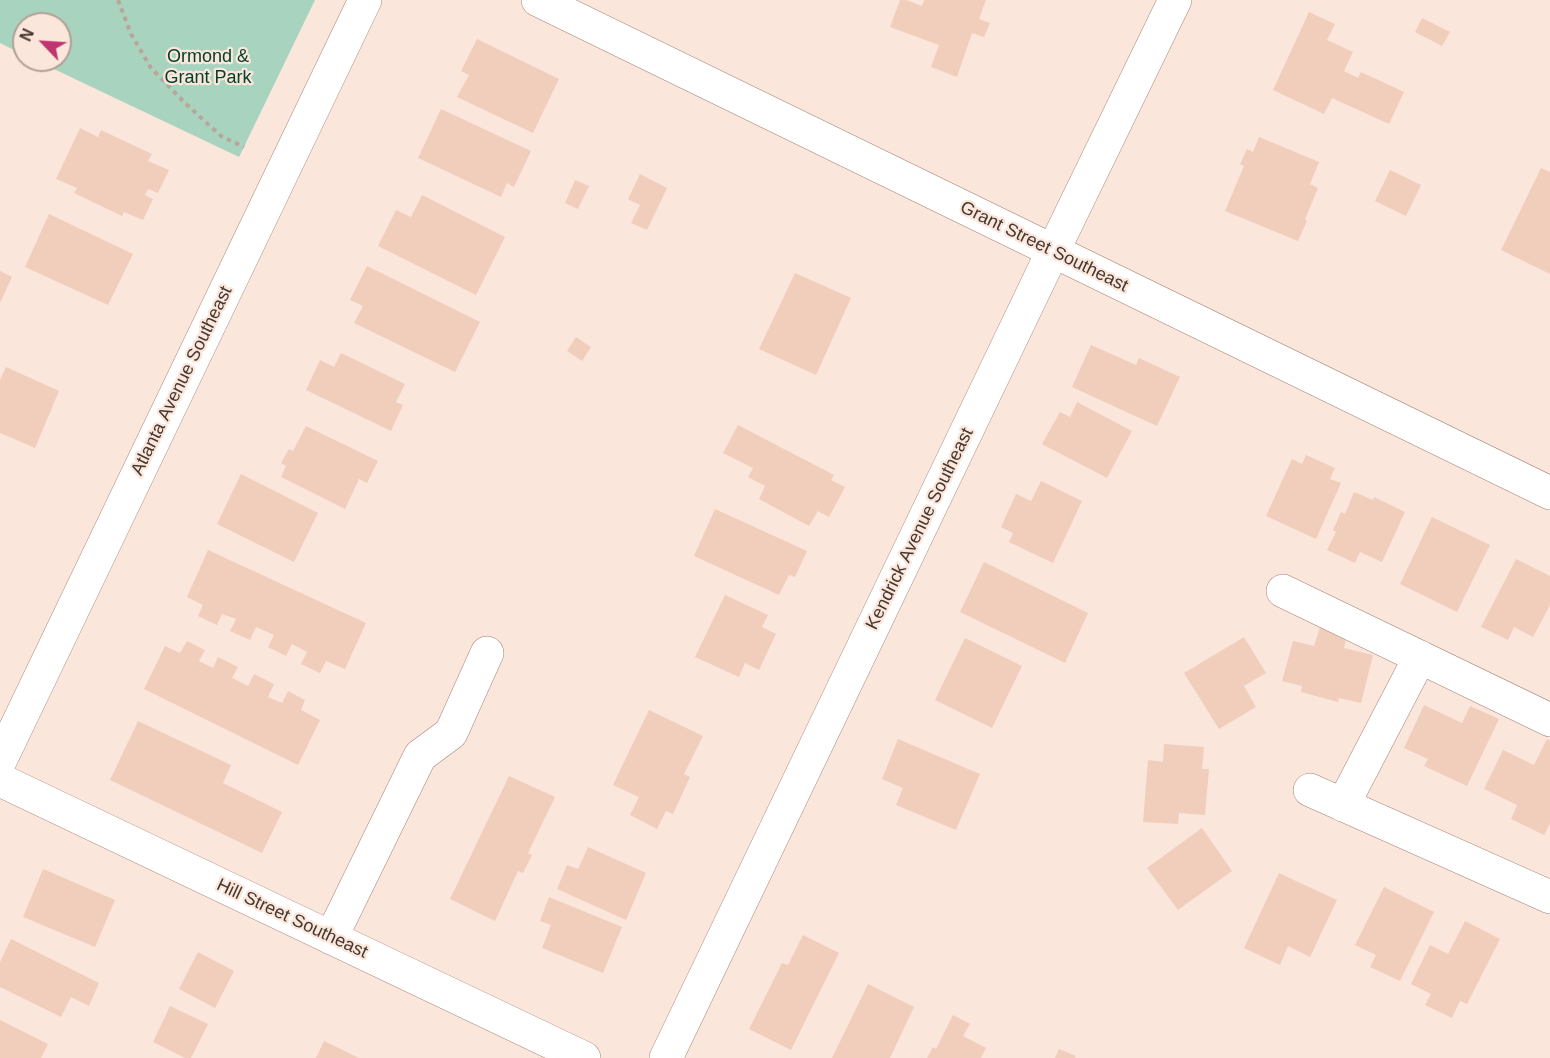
<!DOCTYPE html>
<html>
<head>
<meta charset="utf-8">
<style>
  body { margin:0 }
  #map { position:relative; width:1550px; height:1058px; overflow:hidden; background:#fbe6db; font-family:Arial,sans-serif }
  canvas { display:block }
  .north { position:absolute; left:12px; top:12px; width:60px; height:60px; box-sizing:border-box; background:#fbe6db; border:2px solid #b2a096; border-radius:50%; rotate:295deg; font-size:16px; font-weight:700; line-height:24px; text-align:center; color:#44372f }
  .north::after { content:''; display:block; margin:auto; width:21px; height:27px; background:#bf356f; clip-path:polygon(50% 0,100% 100%,50% 72%,0 100%) }
</style>
</head>
<body>
<div id="map">
<canvas width="1550" height="1058"></canvas>
<div class="north">N</div>
</div>
<script>
const context = document.querySelector('canvas').getContext('2d');
context.lineJoin = 'round';
function fillPath(path, color) {
  context.fillStyle = color;
  context.fill(path, 'evenodd');
}
function toPath(rows) {
  const path = new Path2D();
  for (const r of rows) {
    path.moveTo(r[0], r[1]);
    for (let i = 2; i < r.length; i += 2) path.lineTo(r[i], r[i + 1]);
  }
  return path;
}
function trace(path, color, width, dash) {
  context.strokeStyle = color;
  context.lineWidth = width;
  context.lineCap = dash ? 'butt' : 'round';
  context.setLineDash(dash || []);
  context.stroke(path);
}
function label(font, color, halo, rows, align = 'center') {
  context.font = font + ' Arial,sans-serif';
  context.lineWidth = 4.5;
  context.setLineDash([]);
  context.textBaseline = 'middle';
  context.strokeStyle = halo;
  context.fillStyle = color;
  for (const [text, x, y, turn = 0] of rows) {
    context.save();
    context.translate(x, y);
    context.rotate((+turn || 0) * Math.PI / 180);
    context.textAlign = isNaN(turn) ? turn : align;
    if (halo) context.strokeText(text, 0, 0);
    context.fillText(text, 0, 0);
    context.restore();
  }
}
const green = toPath([
  [0,0,315,0,239,157,35,60,60,60,60,24,24,24,24,55,0,43]
]);
const building = toPath([
  [900,0,906,0,922,6,924,0,986,0,979,19,990,23,984,37,972,33,957,77,931,67,939,45,890,27],
  [1309,12,1335,24,1327,40,1353,52,1344,71,1358,78,1361,72,1404,92,1389,124,1332,98,1324,114,1273,90],
  [1422,18,1450,32,1442,46,1415,32],
  [477,39,559,79,533,133,457,97,469,75,461,71],
  [441,109,531,151,514,187,507,183,501,197,418,158],
  [80,128,98,137,101,130,152,154,148,161,169,170,158,193,148,189,145,195,153,199,143,220,124,212,122,216,74,193,77,188,56,179],
  [1259,137,1319,162,1310,184,1318,188,1305,219,1307,221,1298,241,1225,211,1244,166,1240,164,1247,149,1253,152],
  [1541,168,1550,172,1550,274,1501,250],
  [1390,170,1421,185,1406,216,1375,201],
  [640,174,667,188,647,230,631,223,640,205,628,199],
  [575,180,589,186,578,209,565,203],
  [422,195,505,237,476,295,378,246,396,210,411,217],
  [49,214,133,254,108,305,25,267],
  [367,266,480,322,455,372,354,323,363,306,350,300],
  [0,271,12,277,0,303],
  [795,273,851,298,816,375,759,349],
  [576,337,591,347,582,361,567,351],
  [1091,345,1136,365,1139,358,1180,377,1157,426,1072,387],
  [341,353,405,384,396,402,403,405,391,431,306,390,320,360,334,367],
  [6,367,59,391,35,448,0,433,0,380],
  [1077,402,1132,431,1107,478,1042,444,1060,412,1070,417],
  [738,425,834,475,831,480,845,487,829,517,818,511,809,526,759,499,765,486,748,477,753,468,723,453],
  [306,426,378,461,367,483,359,479,345,509,281,477,286,466,281,463,289,449,293,451],
  [1306,455,1335,468,1330,479,1341,483,1316,539,1266,516,1292,459,1302,464],
  [241,474,318,513,294,562,217,524],
  [1041,481,1082,501,1053,563,1009,542,1013,533,1001,527,1016,494,1031,501],
  [1354,492,1373,500,1374,497,1405,512,1382,562,1360,552,1355,563,1327,550,1336,532,1333,530,1341,512,1345,514],
  [715,509,807,551,795,577,789,575,779,595,694,556],
  [1432,517,1490,545,1457,612,1400,584],
  [208,550,366,623,345,669,326,661,320,673,301,664,307,652,292,644,286,656,268,647,274,635,256,627,250,640,230,631,236,619,222,614,217,625,198,616,203,605,187,597],
  [1516,559,1550,576,1550,605,1533,637,1514,627,1508,640,1481,627],
  [984,562,1088,613,1065,663,960,612],
  [725,595,768,615,762,627,776,634,759,670,745,663,739,677,695,657],
  [1320,627,1347,634,1344,648,1373,655,1361,703,1339,698,1338,702,1301,692,1302,686,1282,681,1293,641,1314,646],
  [1244,637,1266,673,1244,686,1256,707,1219,729,1184,673],
  [965,638,1022,666,992,728,935,700],
  [187,641,205,650,199,661,213,668,218,657,238,667,232,678,248,686,254,674,274,684,268,697,282,703,288,691,305,700,301,710,320,720,298,765,144,689,165,646,180,653],
  [1424,705,1462,723,1470,706,1499,719,1467,786,1424,766,1428,759,1404,748],
  [649,710,703,736,684,774,690,777,673,814,666,811,657,829,630,815,639,797,613,785],
  [138,721,231,765,223,783,282,812,262,853,110,780],
  [898,739,980,774,956,830,896,805,903,788,882,779],
  [1547,739,1550,741,1550,824,1544,835,1511,819,1517,805,1484,789,1503,750,1534,765],
  [1164,744,1204,747,1202,769,1209,769,1205,815,1179,813,1178,824,1143,822,1148,760,1163,762],
  [509,776,555,797,528,853,532,855,523,873,518,871,495,921,450,899],
  [1202,828,1232,871,1178,910,1147,868],
  [588,847,646,873,626,920,557,889,567,865,578,869],
  [43,869,115,900,95,947,23,917],
  [1279,873,1337,900,1310,957,1288,946,1280,965,1244,948],
  [1384,887,1434,912,1400,981,1370,967,1376,955,1355,945],
  [549,897,622,927,603,973,542,948,551,925,540,921],
  [1465,921,1500,939,1467,1004,1460,1001,1452,1018,1425,1005,1431,994,1411,984,1430,945,1448,954],
  [803,935,839,953,791,1050,749,1029,782,963,788,965],
  [11,939,99,983,89,1006,71,997,61,1017,0,987,0,962],
  [198,952,234,971,215,1008,179,989],
  [868,984,914,1007,890,1058,832,1058],
  [170,1006,208,1024,191,1058,185,1058,153,1042],
  [953,1015,970,1024,963,1036,986,1048,981,1058,927,1058,933,1047,936,1049],
  [0,1020,48,1044,41,1058,0,1058],
  [324,1041,359,1058,316,1058],
  [1059,1049,1076,1056,1075,1058,1055,1058]
]);
const path = toPath([
  [118,0,131,34,151,68,186,104,221,136,244,147]
]);
const minor = toPath([
  [538,0,1550,493],
  [1283,591,1550,720],
  [0,761,365,0],
  [0,780,584,1058],
  [1310,790,1550,897],
  [1343,805,1420,657],
  [331,938,420,756,451,733,487,653],
  [666,1058,1053,251,1175,0]
]);
const parkNames = [
  ["Ormond &",208,57],
  ["Grant Park",208,78]
];
const streetNames = [
  ["Grant Street Southeast",1044,247,26],
  ["Atlanta Avenue Southeast",182,381,-64],
  ["Kendrick Avenue Southeast",920,529,-64],
  ["Hill Street Southeast",292,919,25]
];
fillPath(green, '#a8d4bf');
fillPath(building, '#f0cebb');
trace(minor, '#a48473', 34);
trace(path, '#b8a69c', 4, [4.5, 4.5]);
trace(minor, '#fff', 33);
label('18px', '#02412c', '#fbe6db', parkNames);
label('18px', '#44372f', '#fbe6db', streetNames);
</script>
</body>
</html>
